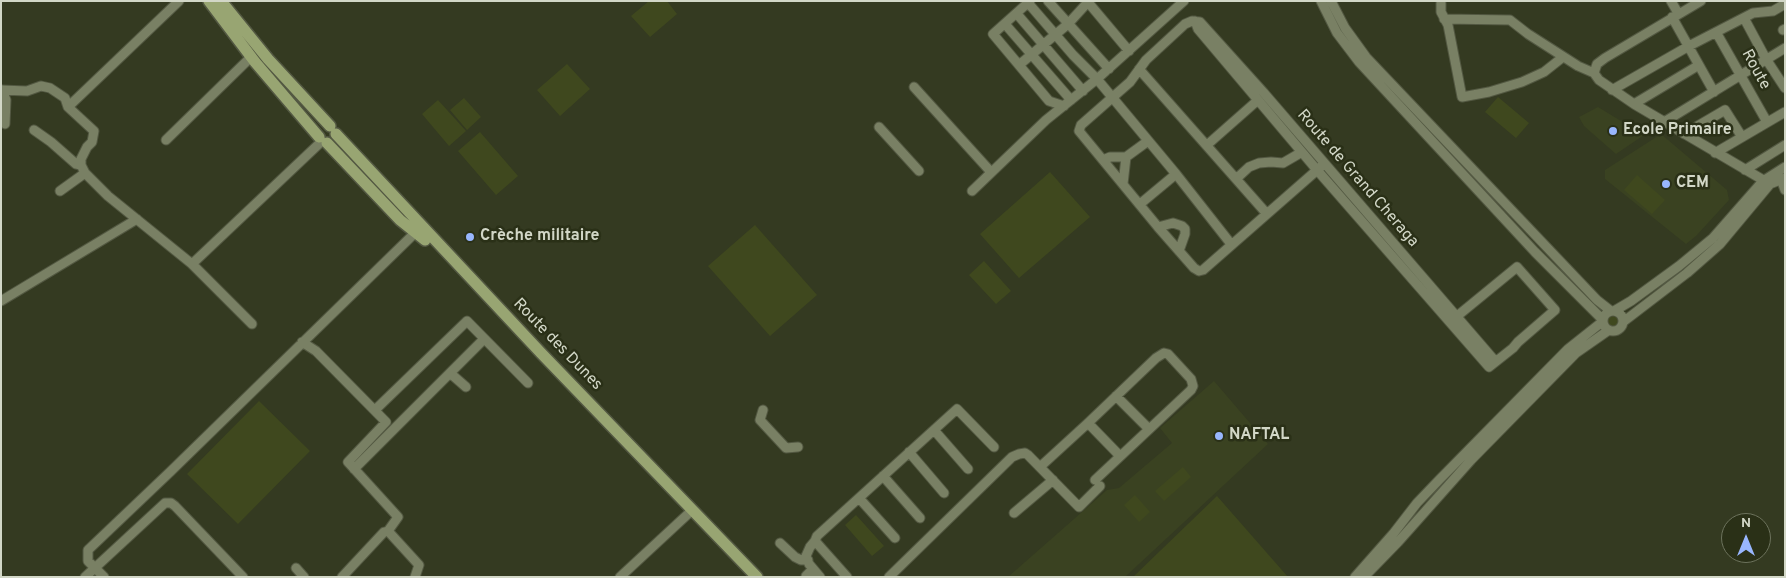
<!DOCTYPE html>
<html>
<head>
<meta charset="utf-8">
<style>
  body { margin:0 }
  #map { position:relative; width:1786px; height:578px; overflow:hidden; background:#343a21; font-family:Overpass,sans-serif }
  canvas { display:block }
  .frame { position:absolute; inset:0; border:2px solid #d2d7c7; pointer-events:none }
  .north { position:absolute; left:1721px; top:513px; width:50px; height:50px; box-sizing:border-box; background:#2a3017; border:1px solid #6d735d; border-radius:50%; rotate:0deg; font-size:14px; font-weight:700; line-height:20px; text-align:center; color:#d2d7c7 }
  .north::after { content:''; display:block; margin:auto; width:18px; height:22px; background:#98b6fd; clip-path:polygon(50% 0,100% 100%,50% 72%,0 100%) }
</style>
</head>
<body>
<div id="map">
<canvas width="1786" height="578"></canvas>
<div class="frame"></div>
<div class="north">N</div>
</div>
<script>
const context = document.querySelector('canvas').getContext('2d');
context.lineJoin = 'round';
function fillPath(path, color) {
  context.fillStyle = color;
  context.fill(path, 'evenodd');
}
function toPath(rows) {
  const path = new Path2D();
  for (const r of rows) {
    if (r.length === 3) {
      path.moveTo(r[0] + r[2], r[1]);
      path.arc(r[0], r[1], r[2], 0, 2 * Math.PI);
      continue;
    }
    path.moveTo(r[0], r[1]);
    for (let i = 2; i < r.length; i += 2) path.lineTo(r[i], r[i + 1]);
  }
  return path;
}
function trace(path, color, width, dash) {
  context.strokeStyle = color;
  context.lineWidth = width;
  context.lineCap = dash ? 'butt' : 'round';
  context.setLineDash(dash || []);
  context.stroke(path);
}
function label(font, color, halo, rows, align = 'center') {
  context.font = font + ' Overpass,sans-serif';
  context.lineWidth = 5;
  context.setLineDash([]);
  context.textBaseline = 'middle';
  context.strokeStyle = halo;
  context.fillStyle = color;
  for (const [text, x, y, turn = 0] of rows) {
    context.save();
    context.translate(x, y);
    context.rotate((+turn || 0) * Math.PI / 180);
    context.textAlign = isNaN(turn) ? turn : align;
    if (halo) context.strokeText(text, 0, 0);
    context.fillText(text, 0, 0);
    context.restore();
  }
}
const built = toPath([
  [1598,107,1644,135,1616,154,1584,126,1579,117],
  [1661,134,1727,190,1729,200,1696,236,1686,244,1605,179,1605,170],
  [1214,381,1268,444,1125,577,1008,577,1107,490,1119,488,1172,443,1160,428]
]);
const green = toPath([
  [649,1,667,1,677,14,650,37,631,16],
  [567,64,590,89,560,116,537,90],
  [1498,97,1529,123,1516,138,1485,112],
  [464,98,481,117,467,130,450,110],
  [438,100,466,131,449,146,422,114],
  [480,132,518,176,496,195,458,151],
  [1050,172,1090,217,1019,278,980,234],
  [1637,175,1665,200,1652,214,1624,190],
  [755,225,817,295,770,336,708,266],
  [984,261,1011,291,996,304,969,275],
  [1613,322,6],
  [259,401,310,451,238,524,187,474],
  [1183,467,1191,477,1164,501,1155,491],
  [1135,495,1150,512,1139,522,1124,505],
  [1217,496,1288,577,1133,577],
  [856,515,884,546,872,556,845,525]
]);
const minor = toPath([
  [1030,1,993,34,1049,101,1064,106],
  [1048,1,1109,69],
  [1087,1,1129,51],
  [1321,1,1337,33,1359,62,1535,252,1603,320],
  [1331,1,1345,28,1366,57,1597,300,1611,311],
  [1671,1,1678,13],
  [1701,1,1605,58,1597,64,1594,73,1599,80,1634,104,1770,184],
  [1441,3,1441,12,1448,25,1462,97,1489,92,1522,82,1544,72,1563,57],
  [1029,4,1073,55,1097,79,1176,174,1231,244],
  [1017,14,1083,91],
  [1672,17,1714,92],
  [1744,18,1766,59,1785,88],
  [1444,19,1510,20,1528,34,1578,66,1594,73],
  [1195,21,1198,29,1317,170,1489,367,1513,348,1518,342,1555,310,1517,267,1456,317],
  [1005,24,1071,100],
  [1783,30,1785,29],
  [1716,32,1767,122],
  [1019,65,1068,24,1088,2],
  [1139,69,1267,214],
  [914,87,991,172],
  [1,90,27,91,41,86,50,88,65,98,68,107,94,131,92,142,87,147,81,159,81,165,85,173,108,196,192,264,252,324],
  [2,90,6,100,5,124],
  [1612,90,1689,46,1753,13,1773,11,1785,4],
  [1634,104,1699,65],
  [68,107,179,1],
  [1664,122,1785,48],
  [879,127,919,171],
  [34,130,51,142,76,164,81,165],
  [1684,134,1725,110,1742,137],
  [166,140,251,57],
  [1207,145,1258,100],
  [1715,153,1785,112],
  [1103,160,1110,157,1126,157,1148,141],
  [1324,164,1203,270,1199,271,1194,268,1158,227,1079,131,1081,125,1130,82,1146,60,1185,24,1192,21,1200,22,1264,93,1495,361],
  [1745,170,1785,145],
  [1236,179,1249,167,1259,163,1271,162,1283,163,1302,152],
  [1781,179,1785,190],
  [1123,184,1126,157],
  [60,191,85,173],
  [972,191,1046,120,1097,79,1184,1],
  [1140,204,1176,174],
  [1158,227,1173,223,1182,226,1185,229,1185,234,1179,251],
  [192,264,322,141],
  [1,301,137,219],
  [1613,321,10],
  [1614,311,1631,301,1679,266,1713,238,1763,181,1785,167],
  [1623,322,1687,273,1720,244,1770,184,1785,178],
  [302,342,316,351,386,422,348,462,398,517,388,531,384,532,342,577],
  [450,373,466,387],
  [1116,396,1149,429],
  [375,410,467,321,528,383],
  [763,410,760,420,786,448,798,447],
  [1088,423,1120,456],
  [934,430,968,469],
  [909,452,944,493],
  [1041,466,1088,423,1156,358,1164,353,1168,354,1191,379,1193,386,1191,390,1095,480],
  [354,469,484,339],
  [883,476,920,518],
  [859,498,895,538],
  [1014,513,1053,480],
  [388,531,419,565,415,577],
  [815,541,810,547,806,556,809,564,820,577],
  [780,543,795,557,801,560,808,560],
  [296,568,304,577],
  [806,576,813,569],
  [85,577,165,503,171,503,175,506,243,577],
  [104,577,88,561,88,550,171,471,419,229],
  [620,577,688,514],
  [847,577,815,541,817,536,957,409,994,447],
  [889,577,1012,457,1019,454,1025,453,1028,455,1079,507,1100,486],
  [1355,577,1393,534,1417,503,1439,480,1568,349,1602,322],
  [1364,577,1398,542,1471,460,1576,353,1609,330]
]);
const major = toPath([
  [209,1,255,62,319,137],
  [221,1,268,59,330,126],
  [336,134,541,353,757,577],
  [327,143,400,220,425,240]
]);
const markers = [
  [1613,131,5,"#98b6fd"],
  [1666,184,5,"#98b6fd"],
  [470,237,5,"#98b6fd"],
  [1219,436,5,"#98b6fd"]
];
const streetNames = [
  ["Route",1755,70,61],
  ["Route de Grand Cheraga",1357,179,49],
  ["Route des Dunes",557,345,46]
];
const poiNames = [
  ["Ecole Primaire",1623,131],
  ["CEM",1676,184],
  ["Crèche militaire",480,237],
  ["NAFTAL",1229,436]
];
fillPath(built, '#3a4221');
fillPath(green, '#3f481e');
trace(minor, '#535842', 11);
trace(major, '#535842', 14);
trace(minor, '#798064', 9);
trace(major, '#98a572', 11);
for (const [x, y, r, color] of markers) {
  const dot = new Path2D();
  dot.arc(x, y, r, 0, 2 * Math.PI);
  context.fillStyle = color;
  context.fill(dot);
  trace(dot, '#2a3017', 2);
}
label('16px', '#d2d7c7', '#2a3017', streetNames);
label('bold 16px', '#d2d7c7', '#2a3017', poiNames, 'left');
</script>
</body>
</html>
